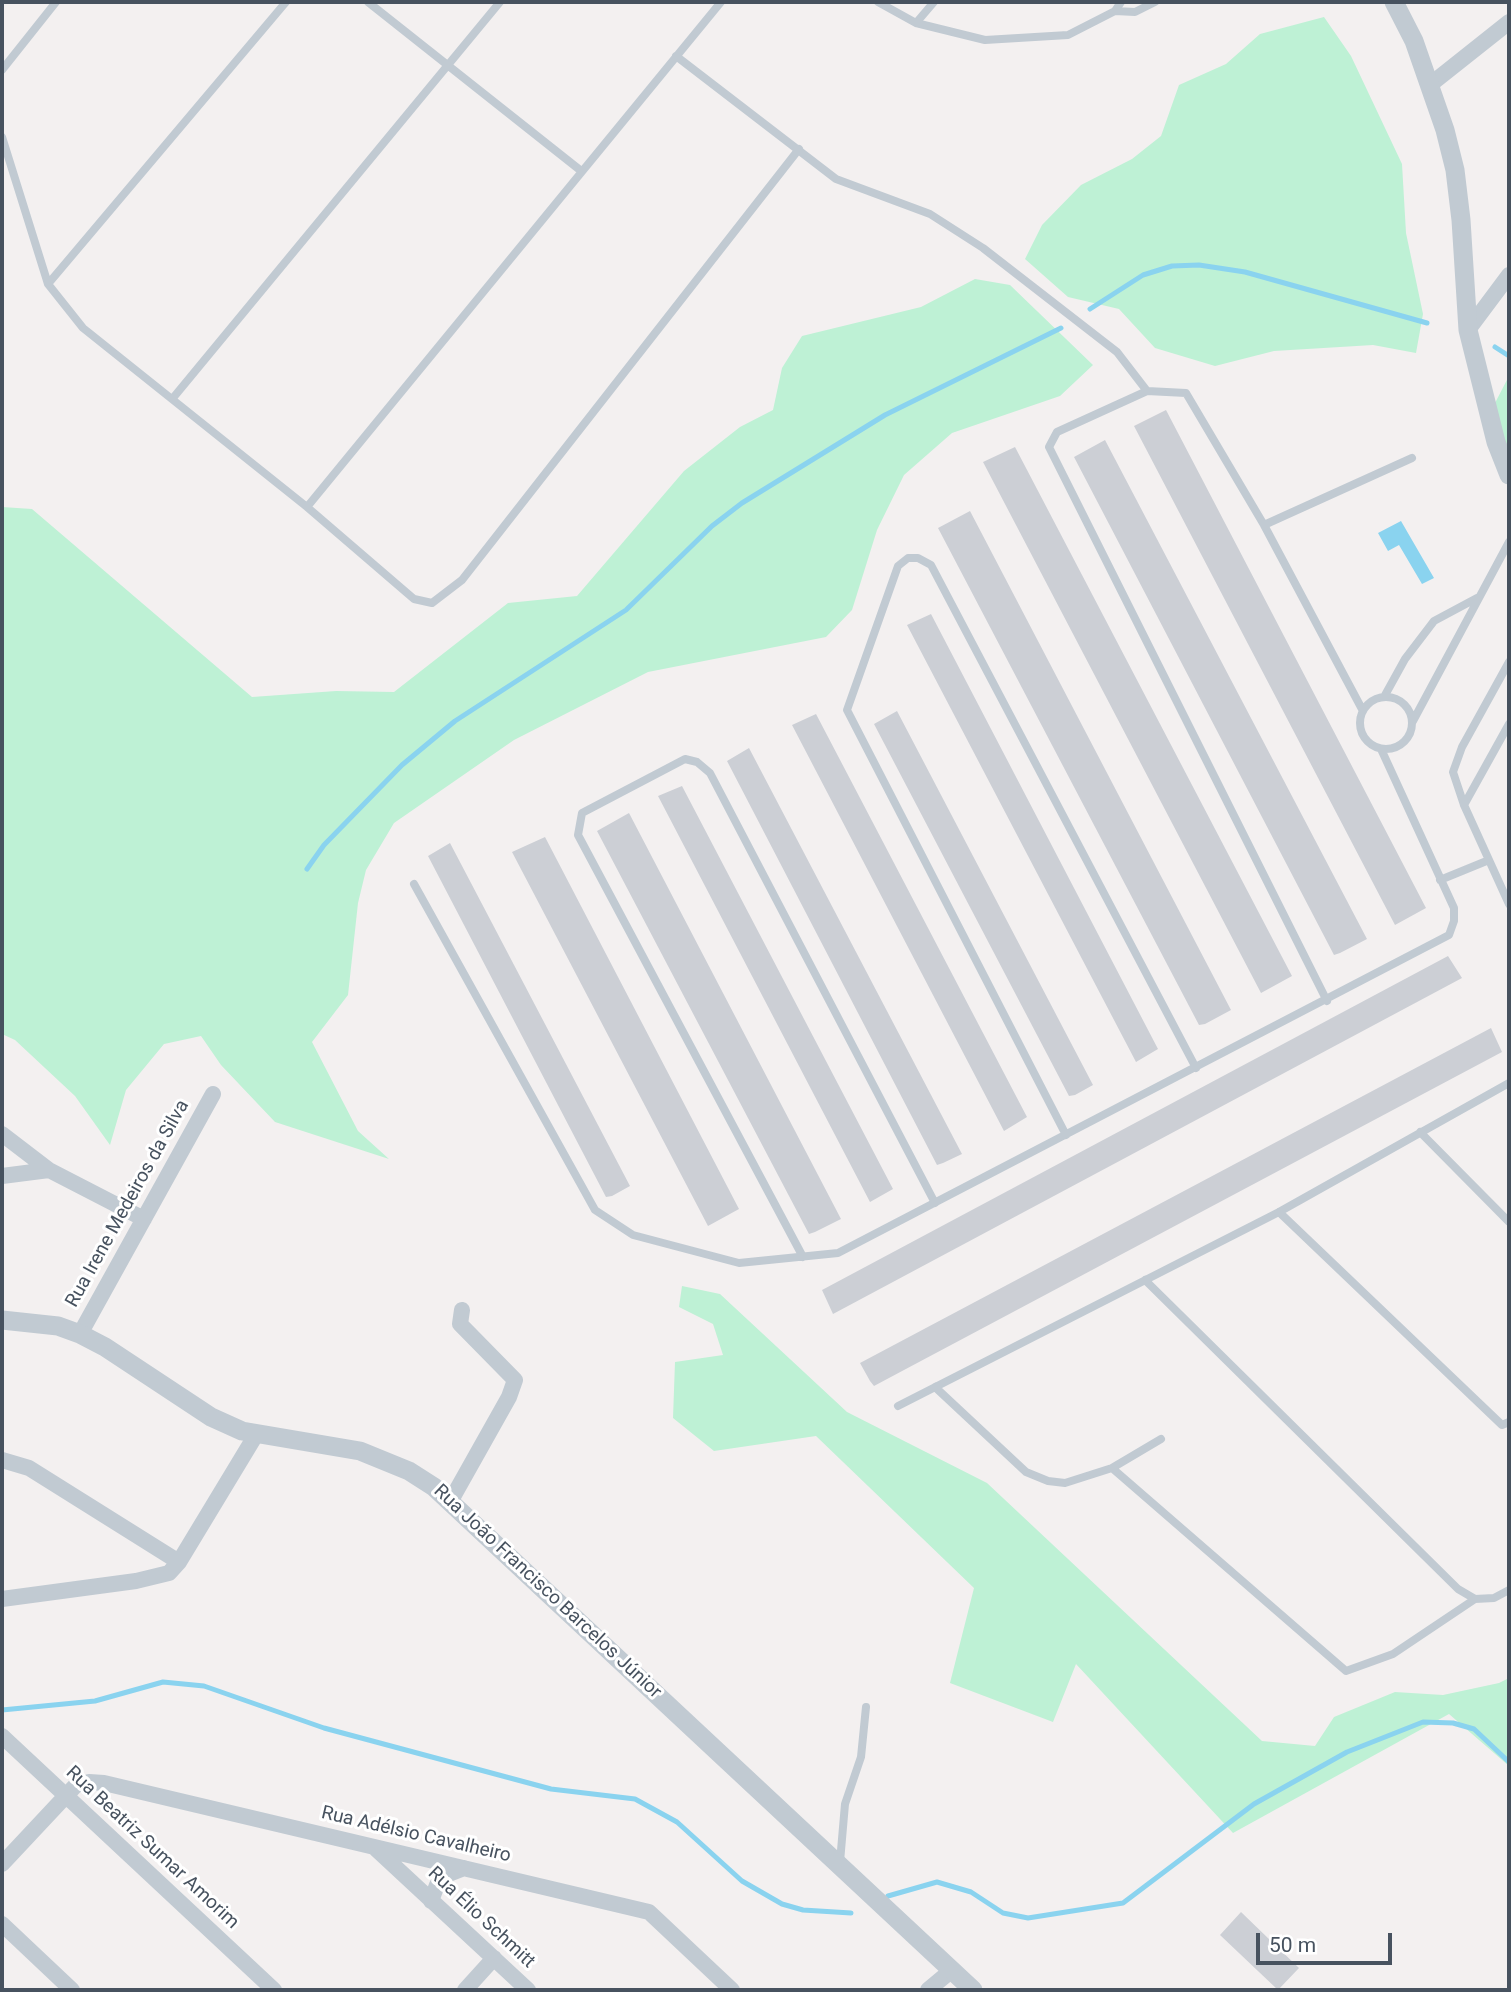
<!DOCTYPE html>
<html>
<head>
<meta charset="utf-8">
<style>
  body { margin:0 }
  #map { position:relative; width:1511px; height:1992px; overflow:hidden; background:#f3f0f0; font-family:Roboto,sans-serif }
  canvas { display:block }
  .frame { position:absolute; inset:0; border:4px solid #47525f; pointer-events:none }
  .scale { position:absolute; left:1256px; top:1933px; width:136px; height:32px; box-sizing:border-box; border:4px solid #47525f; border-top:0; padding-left:9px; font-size:21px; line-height:24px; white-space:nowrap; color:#47525f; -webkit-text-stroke:5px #fff; paint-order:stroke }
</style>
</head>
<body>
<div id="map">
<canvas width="1511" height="1992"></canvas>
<div class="frame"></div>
<div class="scale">50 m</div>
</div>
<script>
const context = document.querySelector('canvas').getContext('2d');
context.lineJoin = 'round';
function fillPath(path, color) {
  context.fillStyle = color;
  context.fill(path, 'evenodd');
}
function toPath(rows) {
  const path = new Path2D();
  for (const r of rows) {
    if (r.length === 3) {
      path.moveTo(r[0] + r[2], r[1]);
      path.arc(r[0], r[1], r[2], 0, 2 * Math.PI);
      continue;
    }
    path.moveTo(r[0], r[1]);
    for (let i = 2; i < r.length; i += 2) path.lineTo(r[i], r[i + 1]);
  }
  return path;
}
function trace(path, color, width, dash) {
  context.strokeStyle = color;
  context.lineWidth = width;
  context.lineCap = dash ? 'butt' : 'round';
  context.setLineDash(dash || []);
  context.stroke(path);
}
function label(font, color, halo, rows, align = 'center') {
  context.font = font + ' Roboto,sans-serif';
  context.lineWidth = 6;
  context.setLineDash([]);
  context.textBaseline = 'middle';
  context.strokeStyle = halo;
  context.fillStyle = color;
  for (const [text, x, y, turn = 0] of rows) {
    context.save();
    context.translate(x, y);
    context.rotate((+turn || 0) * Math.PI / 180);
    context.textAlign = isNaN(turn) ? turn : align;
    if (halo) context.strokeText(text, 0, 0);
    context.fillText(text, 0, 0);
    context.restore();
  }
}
const green = toPath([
  [1324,17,1351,56,1402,164,1406,233,1423,314,1416,353,1373,345,1274,351,1215,366,1155,348,1119,309,1068,297,1025,259,1042,225,1081,185,1132,159,1161,136,1179,85,1226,64,1260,34],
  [975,279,1010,285,1093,365,1060,396,952,433,904,475,877,530,852,610,826,637,648,672,514,740,394,823,366,870,358,903,348,995,312,1042,358,1131,389,1159,275,1122,221,1065,201,1036,164,1044,126,1090,110,1145,75,1096,15,1040,2,1034,2,507,32,509,252,697,336,691,394,692,508,603,577,596,684,471,740,427,773,410,782,368,802,336,921,307],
  [1509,376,1509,450,1496,423,1495,403],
  [682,1286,720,1294,847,1412,987,1483,1262,1741,1315,1746,1334,1717,1395,1692,1443,1695,1499,1683,1509,1678,1509,1766,1449,1714,1233,1833,1076,1664,1053,1722,950,1683,974,1588,816,1436,714,1451,673,1418,675,1362,723,1355,713,1324,679,1307]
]);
const water = toPath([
  [1401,521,1434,578,1422,584,1399,545,1388,551,1378,533]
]);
const stream = toPath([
  [1090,309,1143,275,1172,266,1199,265,1245,272,1427,323],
  [1495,347,1509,356],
  [307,869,324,845,402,765,455,721,626,610,712,526,742,503,885,415,1061,328],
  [2,1710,95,1701,163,1682,204,1686,324,1728,551,1789,635,1799,677,1822,742,1881,782,1904,803,1910,851,1913],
  [888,1896,937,1882,971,1892,1003,1913,1028,1918,1123,1903,1254,1804,1347,1752,1423,1722,1453,1723,1474,1729,1509,1762]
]);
const building = toPath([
  [1166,410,1426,908,1395,925,1134,426],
  [1105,440,1367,939,1340,953,1334,955,1074,457],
  [1015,447,1292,976,1261,993,983,462],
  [970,511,1231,1010,1205,1024,1199,1025,938,528],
  [931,614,1158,1049,1136,1062,907,625],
  [897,711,1093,1085,1075,1095,1069,1096,874,724],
  [816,714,1027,1117,1004,1131,792,725],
  [749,748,962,1154,943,1163,937,1165,727,761],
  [682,786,893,1189,870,1202,658,796],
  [629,813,841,1219,815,1232,809,1234,597,831],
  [545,837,739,1209,708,1226,512,852],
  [450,843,630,1186,612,1196,606,1197,428,856],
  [1448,956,1462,978,833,1314,822,1290],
  [1491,1028,1502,1052,904,1370,874,1386,870,1381,860,1363],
  [1241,1912,1299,1968,1278,1990,1220,1935]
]);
const service = toPath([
  [368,2,580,170],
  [878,2,916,23,985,40,1068,35,1115,11,1121,2],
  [1115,11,1135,12,1155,2],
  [916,23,934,2],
  [676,56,836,179,930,214,983,248,1117,352,1147,391],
  [2,70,56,2],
  [2,137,48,284,83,328,307,507,414,599,432,603,462,580,799,149],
  [48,284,286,2],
  [173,398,500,2],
  [307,507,721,2],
  [1264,525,1412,458],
  [1509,662,1462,747,1453,772,1464,805,1509,904],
  [1386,723,26],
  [1384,697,1405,659,1434,621,1477,598],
  [1413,721,1509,542],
  [1464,805,1509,724],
  [1440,880,1489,860],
  [414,884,595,1210,633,1235,739,1263,838,1253,1449,935,1454,921,1454,908,1381,749],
  [1327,1001,1049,447,1057,432,1147,391,1186,393,1264,525,1363,711],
  [1420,1132,1509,1222],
  [1066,1135,847,710,898,566,908,558,918,558,931,565,1196,1068],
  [1279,1212,1502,1425,1509,1422],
  [803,1257,578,835,582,813,685,759,697,762,710,773,935,1203],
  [1145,1280,1458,1589,1475,1599,1494,1598,1509,1590],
  [935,1387,1026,1472,1048,1481,1065,1483,1112,1468,1161,1439],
  [898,1406,1279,1212,1509,1083],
  [1112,1468,1346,1671,1393,1654,1475,1599],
  [840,1862,845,1804,861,1757,866,1707]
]);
const minor = toPath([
  [1431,84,1509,22],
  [1468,330,1509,275],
  [2,1134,49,1170,144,1219],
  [2,1176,49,1170],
  [80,1334,213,1094],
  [2,1460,29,1468,179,1562],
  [450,1502,509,1397,515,1380,460,1324,462,1310],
  [2,1599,136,1581,169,1573,179,1562,257,1433],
  [2,1736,274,1990],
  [376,1849,528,1990],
  [2,1864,76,1785,89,1782,104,1783,649,1912,732,1990],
  [431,1901,437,1885,446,1875,464,1868],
  [2,1924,72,1990],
  [465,1990,494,1958],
  [928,1990,952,1970]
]);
const tertiary = toPath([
  [1394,2,1414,41,1445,130,1455,170,1461,220,1468,330,1496,442,1509,475],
  [2,1320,58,1326,80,1334,105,1347,211,1417,242,1431,360,1451,409,1471,434,1487,973,1990]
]);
const streetNames = [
  ["Rua Irene Medeiros da Silva",128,1204,-61],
  ["Rua João Francisco Barcelos Júnior",547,1592,43],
  ["Rua Adélsio Cavalheiro",416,1835,13],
  ["Rua Beatriz Sumar Amorim",152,1848,43],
  ["Rua Élio Schmitt",481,1918,43]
];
fillPath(green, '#bef1d5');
fillPath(water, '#8ad3ef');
trace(stream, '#8ad3ef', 5);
fillPath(building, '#cccfd5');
trace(service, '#c1cad2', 8);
trace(minor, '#c1cad2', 16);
trace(tertiary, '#c1cad2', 19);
label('19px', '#47525f', '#fff', streetNames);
</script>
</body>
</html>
